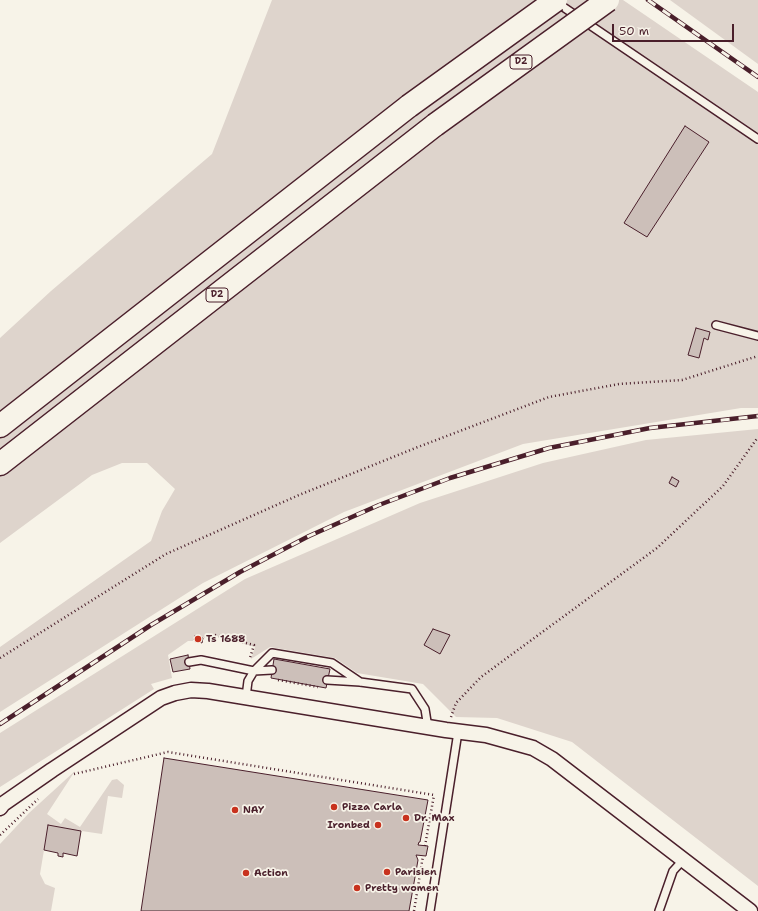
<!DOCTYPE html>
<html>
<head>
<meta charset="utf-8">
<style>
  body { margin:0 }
  #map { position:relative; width:758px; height:911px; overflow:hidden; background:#f7f3e8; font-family:"Shantell Sans",sans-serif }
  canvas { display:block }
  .scale { position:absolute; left:612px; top:24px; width:122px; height:18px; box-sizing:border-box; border:2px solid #4a1f2b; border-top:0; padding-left:5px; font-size:12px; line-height:14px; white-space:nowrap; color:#4a1f2b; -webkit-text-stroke:3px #f7f3e8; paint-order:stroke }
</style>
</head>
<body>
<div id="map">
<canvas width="758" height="911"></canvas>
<div class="scale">50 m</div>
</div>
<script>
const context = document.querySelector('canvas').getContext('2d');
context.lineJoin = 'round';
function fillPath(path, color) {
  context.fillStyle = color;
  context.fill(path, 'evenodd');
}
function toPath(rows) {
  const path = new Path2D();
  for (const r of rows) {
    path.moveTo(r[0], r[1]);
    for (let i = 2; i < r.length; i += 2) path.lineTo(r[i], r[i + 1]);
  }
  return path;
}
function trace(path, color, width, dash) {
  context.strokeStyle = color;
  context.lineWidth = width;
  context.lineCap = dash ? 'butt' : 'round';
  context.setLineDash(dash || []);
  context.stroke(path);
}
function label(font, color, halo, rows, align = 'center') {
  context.font = font + ' "Shantell Sans",sans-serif';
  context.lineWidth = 3.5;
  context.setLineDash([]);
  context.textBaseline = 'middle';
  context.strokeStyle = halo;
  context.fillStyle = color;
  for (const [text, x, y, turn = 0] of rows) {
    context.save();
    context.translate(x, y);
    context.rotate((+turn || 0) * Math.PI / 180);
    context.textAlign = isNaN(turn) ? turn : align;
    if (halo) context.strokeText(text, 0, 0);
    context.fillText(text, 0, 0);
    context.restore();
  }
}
const green = toPath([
  [272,0,623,0,758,92,758,408,741,408,523,444,344,512,203,583,0,712,0,647,151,541,162,511,175,489,147,463,122,463,92,475,0,543,0,338,51,291,212,154],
  [670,0,758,0,758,64],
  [758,429,758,886,572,742,497,718,456,717,423,684,357,673,335,658,270,647,251,659,255,647,206,633,205,638,195,636,193,641,188,641,168,655,172,678,151,684,154,689,0,787,0,733,245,579,420,503,543,463,646,440],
  [75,771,47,814,61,824,65,818,80,827,112,780,117,779,124,785,122,798,108,796,102,834,48,826,40,874,45,884,55,888,51,911,0,911,0,844,29,813]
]);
const building = toPath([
  [685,126,709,142,647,237,624,223,685,126],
  [696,328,710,332,708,340,704,338,699,358,688,355,696,328],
  [672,477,679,481,676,487,669,483,672,477],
  [433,629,450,635,440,654,424,645,433,629],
  [195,636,203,638,202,643,194,640,195,636],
  [188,655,190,669,173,672,170,659,188,655],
  [274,659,330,669,326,688,271,678,274,659],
  [164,758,428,800,420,842,419,842,418,845,428,846,426,856,416,855,418,860,409,911,141,911,164,758],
  [48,825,81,831,77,856,63,853,63,857,58,856,58,853,44,850,48,825]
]);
const path = toPath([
  [215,635,254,645,250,658],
  [0,658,166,554,299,495,418,447,549,397,619,384,682,380,758,356],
  [278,680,318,687],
  [451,717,456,703,481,677,657,548,723,486,758,437],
  [74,774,168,752,434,795],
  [0,835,38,799],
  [425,846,434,795],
  [414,911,423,856]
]);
const service = toPath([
  [556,2,758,139],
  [716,325,758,336],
  [189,662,201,660,254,671,272,653,332,663,360,682],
  [327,680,360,682,412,689,425,709,428,728],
  [246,697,248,681,254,671,272,670],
  [430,911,458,732],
  [659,911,673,871,683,860]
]);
const minor = toPath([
  [0,808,3,804,52,770,161,698,175,693,191,690,208,691,446,730,486,735,533,748,552,759,750,911]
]);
const motorway = toPath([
  [0,426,409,106],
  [0,464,435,125]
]);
const rail = toPath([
  [648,0,758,77],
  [0,724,151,625,240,572,309,536,379,505,450,478,549,448,650,428,758,416]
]);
const motorwayBridge = toPath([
  [409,106,556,0],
  [435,125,608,0]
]);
const markers = [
  [198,639,4,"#c8321e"],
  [334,807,4,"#c8321e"],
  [235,810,4,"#c8321e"],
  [406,818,4,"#c8321e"],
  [378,825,4,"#c8321e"],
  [387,872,4,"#c8321e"],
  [246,873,4,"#c8321e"],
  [357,888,4,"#c8321e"]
];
const shields = [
  [521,62,22],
  [217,295,22]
];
const shieldNames = [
  ["D2",521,62],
  ["D2",217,295]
];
const poiNames = [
  ["Ts 1688",206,639],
  ["Pizza Carla",342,807],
  ["NAY",243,810],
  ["Dr. Max",414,818],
  ["Ironbed",370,825,"right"],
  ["Parisien",395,872],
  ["Action",254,873],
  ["Pretty women",365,888]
];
fillPath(green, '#ded4cc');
fillPath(building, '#ccbfb9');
trace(building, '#4a1f2b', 1);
trace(service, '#4a1f2b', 10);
trace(minor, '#4a1f2b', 17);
trace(motorway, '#4a1f2b', 25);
trace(path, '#4a1f2b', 2.5, [1, 3]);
trace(service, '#f7f3e8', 7);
trace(minor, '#f7f3e8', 14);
trace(motorway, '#f7f3e8', 22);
trace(rail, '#4a1f2b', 4.5);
trace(rail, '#f7f3e8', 3, [9]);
trace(motorwayBridge, '#4a1f2b', 25, []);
trace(motorwayBridge, '#f7f3e8', 22);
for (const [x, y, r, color] of markers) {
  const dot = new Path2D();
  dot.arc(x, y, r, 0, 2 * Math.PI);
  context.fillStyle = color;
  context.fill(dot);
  trace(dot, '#f7f3e8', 1.5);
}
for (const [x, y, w] of shields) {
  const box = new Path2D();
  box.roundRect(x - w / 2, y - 7, w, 14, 3);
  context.fillStyle = '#f7f3e8';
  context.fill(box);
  trace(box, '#4a1f2b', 1);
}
label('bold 9px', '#4a1f2b', null, shieldNames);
label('bold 10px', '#4a1f2b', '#f7f3e8', poiNames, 'left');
</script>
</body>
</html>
